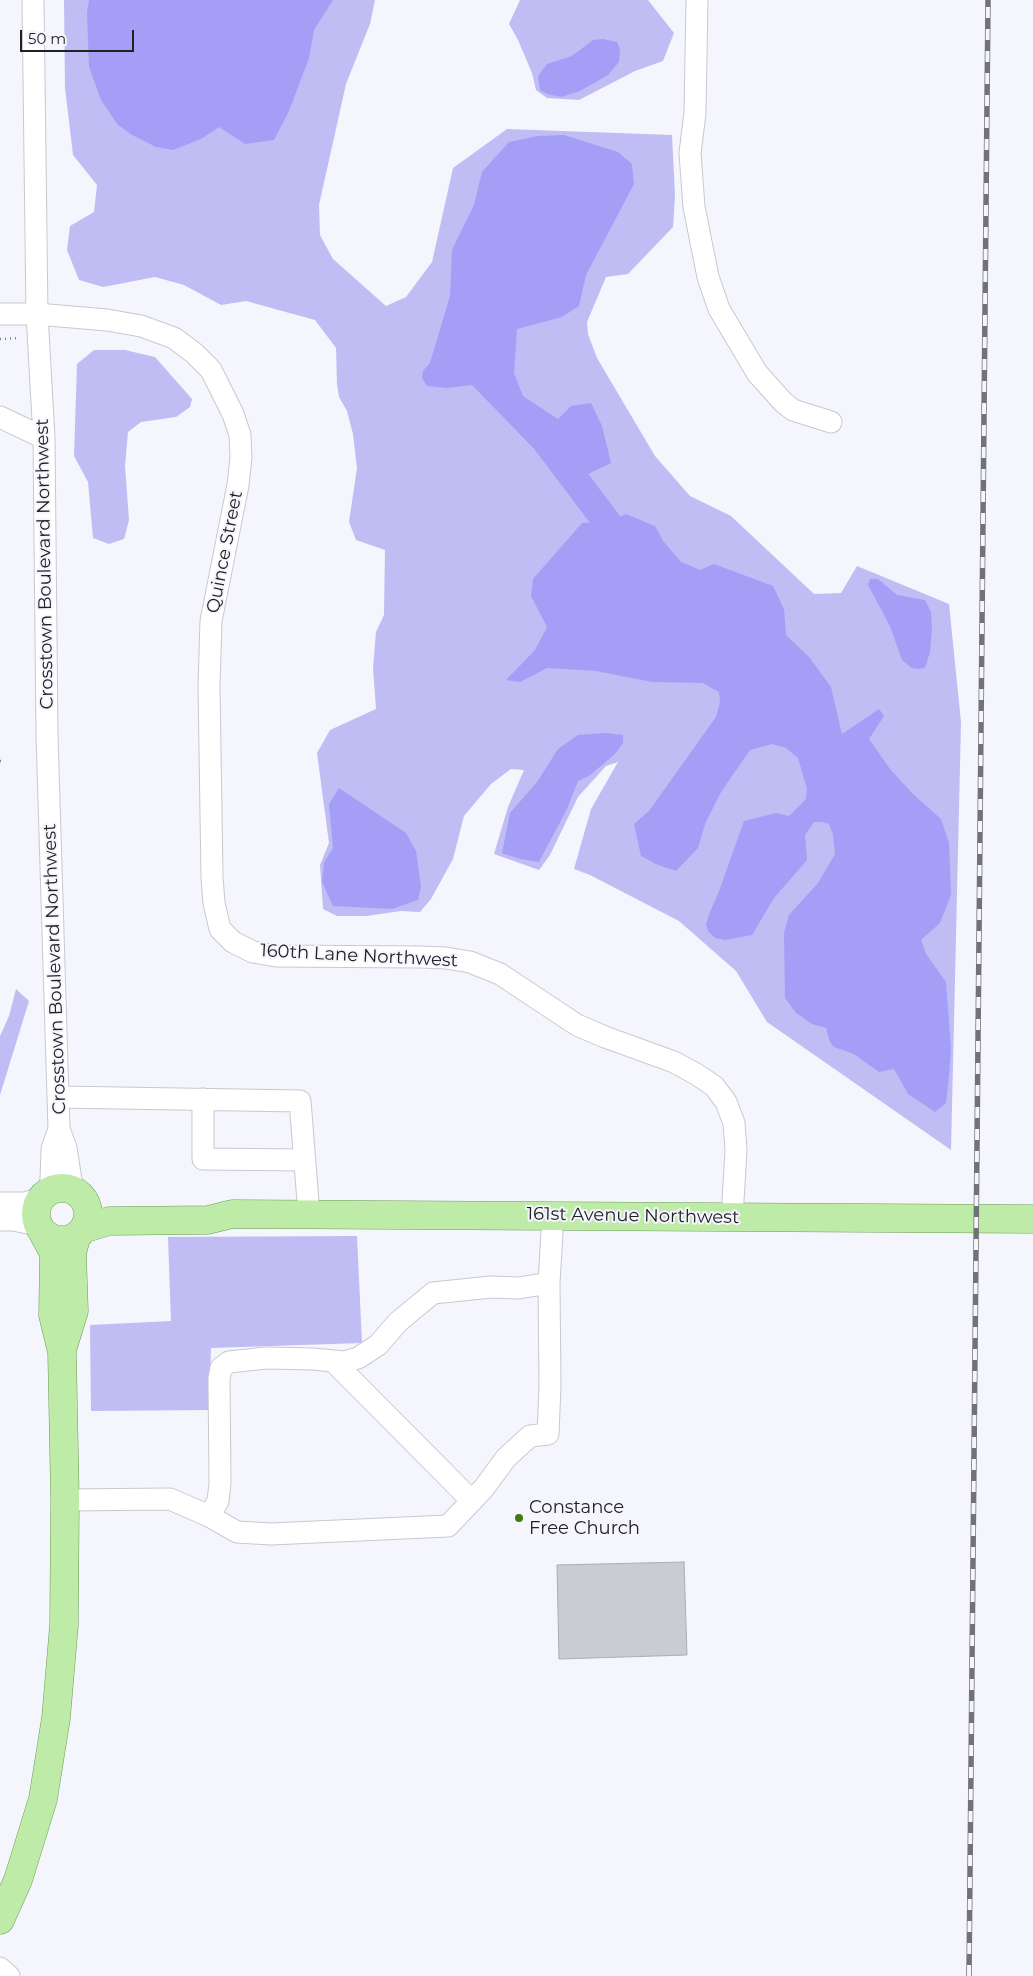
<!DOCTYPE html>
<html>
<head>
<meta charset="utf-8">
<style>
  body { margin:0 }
  #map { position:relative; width:1033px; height:1976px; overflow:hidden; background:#f5f5fd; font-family:Montserrat,sans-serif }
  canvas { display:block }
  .scale { position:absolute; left:20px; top:30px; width:114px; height:22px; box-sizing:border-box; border:2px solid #212124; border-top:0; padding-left:6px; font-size:15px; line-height:18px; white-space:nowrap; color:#212124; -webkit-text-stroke:4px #f5f5fd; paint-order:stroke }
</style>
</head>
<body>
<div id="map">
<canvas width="1033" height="1976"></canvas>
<div class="scale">50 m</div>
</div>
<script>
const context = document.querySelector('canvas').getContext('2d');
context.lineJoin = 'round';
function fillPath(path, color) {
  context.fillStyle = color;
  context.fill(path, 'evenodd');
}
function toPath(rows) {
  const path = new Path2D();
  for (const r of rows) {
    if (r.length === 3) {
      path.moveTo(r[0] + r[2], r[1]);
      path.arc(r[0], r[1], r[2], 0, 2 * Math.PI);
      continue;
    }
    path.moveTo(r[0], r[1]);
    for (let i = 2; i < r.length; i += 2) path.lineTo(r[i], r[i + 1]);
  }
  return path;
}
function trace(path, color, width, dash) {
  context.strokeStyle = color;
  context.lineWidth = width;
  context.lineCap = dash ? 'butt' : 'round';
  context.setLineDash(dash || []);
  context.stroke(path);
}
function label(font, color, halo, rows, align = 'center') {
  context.font = font + ' Montserrat,sans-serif';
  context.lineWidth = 4;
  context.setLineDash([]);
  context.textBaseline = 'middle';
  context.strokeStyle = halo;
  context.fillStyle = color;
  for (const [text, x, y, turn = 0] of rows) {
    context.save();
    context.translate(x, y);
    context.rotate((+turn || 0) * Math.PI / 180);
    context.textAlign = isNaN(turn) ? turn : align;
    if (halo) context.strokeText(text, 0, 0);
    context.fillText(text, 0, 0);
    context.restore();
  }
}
const green = toPath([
  [64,0,375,0,370,24,346,84,319,205,320,235,333,259,386,306,406,297,432,262,453,168,507,129,672,135,675,196,673,227,628,274,606,277,587,322,588,334,597,358,655,456,690,496,731,516,814,594,841,593,857,566,949,604,961,722,951,1150,767,1022,736,971,679,921,590,875,574,869,591,809,618,762,606,766,578,797,550,855,539,870,494,854,508,807,524,770,511,769,491,784,464,816,453,859,431,899,420,912,401,911,366,916,337,916,323,909,320,865,329,843,317,753,330,730,376,709,373,668,376,632,384,615,385,550,356,540,349,522,357,468,353,434,347,411,339,397,337,384,336,348,315,320,246,301,221,305,184,285,155,277,103,287,79,280,67,250,70,226,94,212,97,185,73,155,65,88],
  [520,0,648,0,674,33,663,61,635,71,579,100,547,98,536,90,532,73,518,40,509,24],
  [94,350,125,350,155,357,192,399,190,407,176,417,141,422,128,432,125,466,129,520,124,539,109,544,93,538,88,482,74,456,77,364],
  [16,989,29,1001,0,1095,0,1036,9,1016],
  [357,1236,362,1343,211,1348,209,1410,91,1411,90,1325,171,1321,168,1237]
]);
const water = toPath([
  [89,0,333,0,314,30,309,58,289,111,274,140,245,144,219,127,201,139,173,150,156,147,132,135,118,125,101,100,89,67,87,12],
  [603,39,617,42,620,49,619,62,608,75,580,91,561,97,547,94,540,90,538,76,547,64,572,56,593,40],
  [564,135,618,152,632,164,634,184,586,275,579,306,562,317,517,329,514,373,523,396,558,419,571,406,591,403,602,426,611,463,588,474,544,459,472,385,447,388,427,386,422,378,423,371,430,363,450,296,452,250,474,205,482,172,509,142,538,136],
  [626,514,655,526,663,541,681,562,700,570,714,564,773,586,784,609,786,635,809,657,831,687,842,734,879,709,884,716,869,739,890,769,913,794,941,819,949,843,951,895,940,923,921,940,926,954,946,982,951,1049,949,1076,946,1103,935,1112,908,1094,894,1069,879,1072,854,1054,834,1047,830,1042,826,1028,812,1024,796,1013,785,998,784,933,789,915,818,883,835,854,833,835,829,824,822,822,814,822,805,835,807,860,774,898,752,935,725,940,715,938,708,931,706,925,709,914,718,894,744,821,776,813,789,816,806,799,807,789,798,758,786,748,772,744,750,750,721,792,705,824,698,848,676,871,658,865,641,856,634,824,649,811,716,717,720,702,719,692,703,683,652,682,596,671,547,668,520,682,506,680,535,650,547,627,531,596,533,579,582,523,606,522],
  [870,579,878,579,897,595,925,600,931,612,932,628,930,652,925,668,919,669,912,668,902,660,890,626,868,585],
  [606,733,623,735,623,743,614,755,589,776,578,781,567,809,539,862,520,859,502,853,510,813,537,782,558,749,578,735],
  [339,788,406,833,416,851,421,886,418,900,392,909,333,906,322,882,324,862,333,848,329,804]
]);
const river = toPath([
  [542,436,607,522]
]);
const building = toPath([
  [684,1562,687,1655,559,1659,557,1565,684,1562]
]);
const path = toPath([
  [0,339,20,338],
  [0,761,3,761]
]);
const minor = toPath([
  [33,0,37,314,44,438,47,735,58,1097,59,1129,66,1148,71,1180,75,1192],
  [697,0,695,113,690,153,694,207,708,277,719,309,757,373,783,402,793,410,831,422],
  [0,314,37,314,107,320,141,326,174,338,194,353,211,370,233,414,240,435,241,457,238,485,211,621,209,686,212,877,214,903,220,929,233,942,253,952,276,956,420,957,446,958,470,962,500,974,577,1025,605,1037,674,1062,696,1074,714,1086,726,1102,734,1123,736,1150,732,1218],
  [0,417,44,438],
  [58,1097,300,1101,309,1214],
  [203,1099,203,1159,304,1160],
  [49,1192,51,1180,52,1149,59,1129],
  [0,1203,24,1203,42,1198],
  [0,1220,13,1220,38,1225],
  [333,1361,472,1501],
  [65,1500,170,1499,209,1516,237,1532,271,1534,448,1526,484,1488,506,1458,530,1436,548,1434,550,1387,549,1283,553,1215],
  [209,1516,218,1501,220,1483,219,1379,221,1368,229,1362,266,1358,313,1359,344,1362,358,1358,378,1345,398,1322,433,1293,491,1287,519,1288,549,1283],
  [0,1968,9,1976]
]);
const major = toPath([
  [62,1214,26],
  [83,1229,109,1221,208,1220,232,1214,1033,1219],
  [62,1350,74,1311,72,1253,76,1238],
  [0,1920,18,1880,43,1799,56,1718,64,1625,65,1500,62,1352,53,1315,54,1253,43,1233]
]);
const rail = toPath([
  [969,1976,988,0]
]);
const markers = [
  [519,1518,5,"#3f7a13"]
];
const streetNames = [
  ["Quince Street",225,552,-79],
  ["Crosstown Boulevard Northwest",45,564,-91],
  ["160th Lane Northwest",359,956,3],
  ["Crosstown Boulevard Northwest",55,969,-92],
  ["161st Avenue Northwest",633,1216,1]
];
const poiNames = [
  ["Constance",529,1508],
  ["Free Church",529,1529]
];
fillPath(green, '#bfbdf4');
fillPath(water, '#a59ef7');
trace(river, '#a59ef7', 28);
fillPath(building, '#cbcbd4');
trace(building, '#acacb4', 1);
trace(minor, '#c9c8d1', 23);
trace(major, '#6c9b54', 29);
trace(path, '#848489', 2.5, [1, 4]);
trace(minor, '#fff', 21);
trace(major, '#bfeba8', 28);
trace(rail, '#717176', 5.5);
trace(rail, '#f5f5fd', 4, [11]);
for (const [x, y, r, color] of markers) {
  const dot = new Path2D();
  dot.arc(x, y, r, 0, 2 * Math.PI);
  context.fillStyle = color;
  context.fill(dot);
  trace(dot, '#f5f5fd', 2);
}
label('18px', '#212124', '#f5f5fd', streetNames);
label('18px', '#212124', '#f5f5fd', poiNames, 'left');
</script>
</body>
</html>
